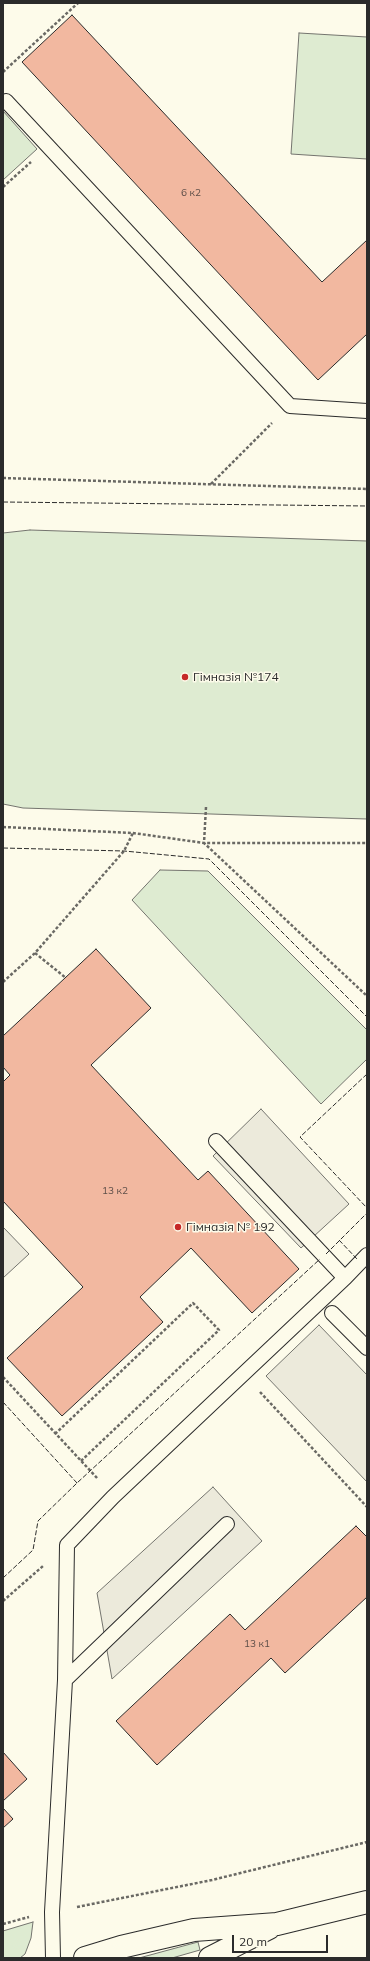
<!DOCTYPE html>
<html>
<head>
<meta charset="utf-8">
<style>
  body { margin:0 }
  #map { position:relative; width:370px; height:1961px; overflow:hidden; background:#fdfbea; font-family:Mulish,sans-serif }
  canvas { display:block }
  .frame { position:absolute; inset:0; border:4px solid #2b2b2b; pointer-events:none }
  .scale { position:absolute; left:232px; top:1935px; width:96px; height:18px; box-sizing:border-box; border:2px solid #2b2b2b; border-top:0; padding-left:5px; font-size:12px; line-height:14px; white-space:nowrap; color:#2b2b2b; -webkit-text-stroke:3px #fdfbea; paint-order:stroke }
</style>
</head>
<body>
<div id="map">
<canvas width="370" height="1961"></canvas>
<div class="frame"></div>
<div class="scale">20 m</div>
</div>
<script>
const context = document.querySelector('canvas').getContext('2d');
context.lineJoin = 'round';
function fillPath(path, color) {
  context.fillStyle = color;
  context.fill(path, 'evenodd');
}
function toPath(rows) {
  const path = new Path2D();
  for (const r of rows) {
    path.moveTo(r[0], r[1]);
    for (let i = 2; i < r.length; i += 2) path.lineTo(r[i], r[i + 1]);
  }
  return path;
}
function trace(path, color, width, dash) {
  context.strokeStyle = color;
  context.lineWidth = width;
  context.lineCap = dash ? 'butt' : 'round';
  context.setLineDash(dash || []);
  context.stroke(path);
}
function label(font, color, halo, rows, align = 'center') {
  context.font = font + ' Mulish,sans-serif';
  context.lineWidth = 3;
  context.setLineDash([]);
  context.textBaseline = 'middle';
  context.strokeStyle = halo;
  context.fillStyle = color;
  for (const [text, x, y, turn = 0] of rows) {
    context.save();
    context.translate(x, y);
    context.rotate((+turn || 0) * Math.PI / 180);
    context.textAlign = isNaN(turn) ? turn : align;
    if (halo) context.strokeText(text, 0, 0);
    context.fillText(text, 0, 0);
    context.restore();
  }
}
const green = toPath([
  [299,33,367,37,367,159,291,154,299,33],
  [3,111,37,149,3,180,3,111],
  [30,530,367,541,367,819,23,808,3,804,3,533,30,530],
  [160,870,208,871,367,1030,367,1059,321,1104,132,900,160,870],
  [33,1922,31,1938,25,1954,20,1958,3,1958,3,1931,33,1922],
  [198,1942,200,1950,172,1958,139,1958,198,1942]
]);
const parking = toPath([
  [261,1109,349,1204,301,1248,213,1156,261,1109],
  [3,1227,29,1254,3,1278,3,1227],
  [319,1325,367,1375,367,1482,266,1376,319,1325],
  [213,1487,262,1541,112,1679,97,1593,213,1487]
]);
const building = toPath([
  [72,15,322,282,367,240,367,334,318,380,22,62,72,15],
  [96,949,151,1008,91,1065,198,1180,208,1171,299,1269,252,1313,191,1248,140,1297,163,1322,62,1416,7,1358,83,1287,3,1201,3,1082,10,1075,3,1067,3,1036,96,949],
  [356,1526,367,1537,367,1597,285,1673,271,1658,157,1765,116,1721,230,1614,245,1630,356,1526],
  [3,1752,27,1779,3,1801,3,1752],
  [3,1808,13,1819,3,1828,3,1808]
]);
const path = toPath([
  [3,72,78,3],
  [3,187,31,162],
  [3,478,367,489],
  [211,484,272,423],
  [206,807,204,843,367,996],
  [3,827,133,833,204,843,367,843],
  [35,953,66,978],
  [3,982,35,953,124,851,133,833],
  [3,1377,98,1479],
  [260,1392,367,1507],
  [55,1434,193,1303,219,1330,81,1461],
  [3,1601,43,1566],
  [77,1907,212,1880,367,1842],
  [3,1924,29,1917]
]);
const service = toPath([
  [6,101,290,406,367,411],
  [216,1141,345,1278],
  [332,1313,367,1348],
  [65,1680,227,1524],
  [53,1958,52,1912,65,1680,67,1545,113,1497,345,1278,367,1255]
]);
const tertiary = toPath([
  [85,1958,121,1947,194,1930,277,1924,367,1902],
  [210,1958,269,1928]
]);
const fence = toPath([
  [3,502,367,506],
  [3,848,124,851,209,859,367,1017],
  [367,1074,300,1137,367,1208],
  [339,1240,357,1259],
  [326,1254,367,1213],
  [3,1402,77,1483],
  [3,1578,33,1550,38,1521,77,1483,320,1259]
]);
const markers = [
  [185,677,4,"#c62828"],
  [178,1227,4,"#c62828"]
];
const numberNames = [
  ["6 к2",191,193],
  ["13 к2",115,1191],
  ["13 к1",257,1644]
];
const poiNames = [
  ["Гімназія №174",193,677],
  ["Гімназія № 192",186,1227]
];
fillPath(green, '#deebd1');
trace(green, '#74746e', 1);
fillPath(parking, '#eceadb');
trace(parking, '#74746e', 1);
fillPath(building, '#f2b8a0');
trace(building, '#2b2b2b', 1);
trace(service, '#2b2b2b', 16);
trace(tertiary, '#2b2b2b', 24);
trace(path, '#6a6964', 2.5, [3, 2]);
trace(service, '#fdfbea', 14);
trace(tertiary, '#fdfbea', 22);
trace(fence, '#2b2b2b', 1, [5, 2]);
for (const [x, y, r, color] of markers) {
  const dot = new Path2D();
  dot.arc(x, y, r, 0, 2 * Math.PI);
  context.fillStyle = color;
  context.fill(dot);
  trace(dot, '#fdfbea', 1.5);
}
label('10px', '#5d4e48', null, numberNames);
label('12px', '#2b2b2b', '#fdfbea', poiNames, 'left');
</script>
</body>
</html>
